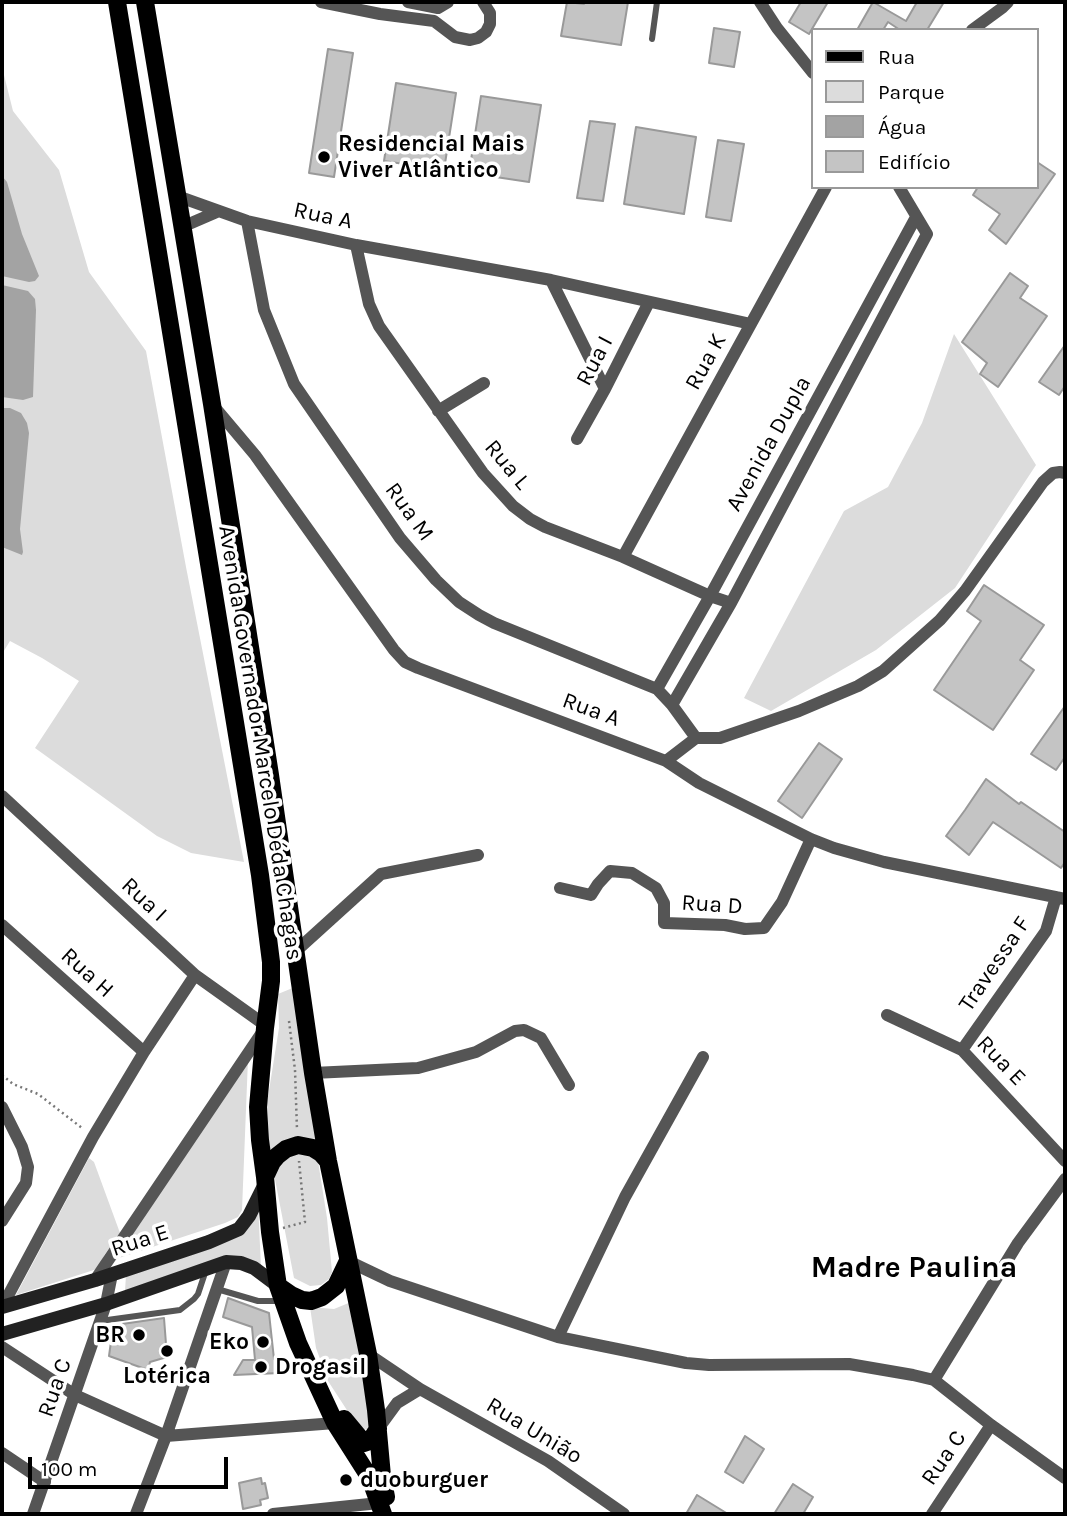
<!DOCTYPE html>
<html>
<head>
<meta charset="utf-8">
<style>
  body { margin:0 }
  #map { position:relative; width:1067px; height:1516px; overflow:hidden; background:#fff; font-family:Karla,sans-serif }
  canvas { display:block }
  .frame { position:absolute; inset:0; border:4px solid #000; pointer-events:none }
  .legend { position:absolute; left:811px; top:28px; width:228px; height:161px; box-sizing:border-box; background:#fff; border:2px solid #999; margin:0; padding:9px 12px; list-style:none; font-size:21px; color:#000 }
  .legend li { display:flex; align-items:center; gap:14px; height:35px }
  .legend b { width:35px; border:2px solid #999 }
  .scale { position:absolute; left:28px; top:1457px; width:200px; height:32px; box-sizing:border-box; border:4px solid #000; border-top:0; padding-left:9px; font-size:21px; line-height:24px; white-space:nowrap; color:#000; -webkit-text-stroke:5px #fff; paint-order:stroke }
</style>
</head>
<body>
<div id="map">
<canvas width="1067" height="1516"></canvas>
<div class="frame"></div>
<ul class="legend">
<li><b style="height:9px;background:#000"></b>Rua</li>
<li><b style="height:19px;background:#dcdcdc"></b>Parque</li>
<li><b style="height:19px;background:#a3a3a3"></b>Água</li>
<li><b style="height:19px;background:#c4c4c4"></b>Edifício</li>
</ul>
<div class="scale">100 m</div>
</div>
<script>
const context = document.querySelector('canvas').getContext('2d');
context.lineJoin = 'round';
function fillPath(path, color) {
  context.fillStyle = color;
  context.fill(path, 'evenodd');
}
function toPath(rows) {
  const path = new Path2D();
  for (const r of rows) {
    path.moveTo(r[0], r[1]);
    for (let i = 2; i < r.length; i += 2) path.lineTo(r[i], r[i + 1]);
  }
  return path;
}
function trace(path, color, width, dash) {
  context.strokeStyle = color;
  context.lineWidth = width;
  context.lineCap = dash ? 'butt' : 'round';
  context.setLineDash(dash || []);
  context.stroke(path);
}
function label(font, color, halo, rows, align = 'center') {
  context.font = font + ' Karla,sans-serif';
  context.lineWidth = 7;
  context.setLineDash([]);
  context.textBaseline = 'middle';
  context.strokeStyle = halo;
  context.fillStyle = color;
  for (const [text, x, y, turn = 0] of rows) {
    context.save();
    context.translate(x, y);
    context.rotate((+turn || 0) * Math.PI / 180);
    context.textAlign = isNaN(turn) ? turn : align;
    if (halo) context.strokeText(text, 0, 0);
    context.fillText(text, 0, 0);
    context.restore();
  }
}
const green = toPath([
  [2,67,13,111,59,170,89,272,146,351,186,567,244,862,191,853,157,836,35,748,79,681,42,658,10,641,2,654],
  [954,334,1036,465,955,588,876,650,771,711,744,698,844,511,888,487,922,423],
  [295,987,317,1142,270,1157,267,1103,279,1028,278,994],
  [248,1059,242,1210,238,1217,225,1223,116,1259],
  [304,1150,318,1161,327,1218,332,1272,329,1279,321,1285,310,1286,294,1278,274,1174,277,1166,288,1155],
  [89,1158,94,1162,120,1233,105,1254,97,1269,16,1295],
  [258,1202,261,1268,254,1263,125,1291,126,1275,235,1238],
  [351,1302,372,1423,368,1429,362,1430,356,1424,328,1381,316,1348,310,1307,334,1309]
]);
const water = toPath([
  [2,176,7,182,22,234,39,276,35,281,29,282,2,276],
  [2,285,28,291,35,299,36,310,33,397,23,400,2,397],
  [2,408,10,408,21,413,27,423,29,433,20,529,23,552,22,555,2,547]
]);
const building = toPath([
  [567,2,584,4,584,2,628,2,621,45,561,36,567,2],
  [801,2,828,2,809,34,789,22,801,2],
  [873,2,906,21,917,2,944,2,927,30,900,30,888,22,883,30,857,30,873,2],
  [714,28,740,32,734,67,709,63,714,28],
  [328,49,353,53,334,177,309,173,328,49],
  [396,83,456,93,444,170,384,161,396,83],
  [481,96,541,105,529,182,469,173,481,96],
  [590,121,615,124,603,201,577,198,590,121],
  [636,127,696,137,684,214,624,204,636,127],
  [718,140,744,144,731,221,706,217,718,140],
  [1037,162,1055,174,1006,244,989,230,1000,214,973,195,978,187,1037,187,1037,162],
  [1010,273,1028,286,1020,298,1047,316,998,387,980,374,987,363,962,342,1010,273],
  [1065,345,1065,386,1059,395,1039,382,1065,345],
  [984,585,1044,625,1020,660,1034,670,993,730,934,690,981,621,967,611,984,585],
  [1065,706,1065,757,1056,770,1031,754,1065,706],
  [819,743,842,759,802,818,778,801,819,743],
  [986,779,1019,804,1021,802,1065,832,1065,862,1061,868,993,822,969,855,946,836,965,810,986,779],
  [228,1298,269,1313,274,1359,284,1359,280,1373,234,1375,243,1360,255,1360,252,1327,223,1317,228,1298],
  [164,1318,167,1357,150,1362,148,1370,109,1356,113,1327,115,1325,164,1318],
  [745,1436,764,1449,743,1483,725,1472,745,1436],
  [261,1478,262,1484,265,1483,268,1498,260,1500,261,1505,243,1509,239,1483,261,1478],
  [793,1484,813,1497,803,1514,774,1514,793,1484],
  [697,1495,728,1514,686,1514,697,1495]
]);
const path = toPath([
  [289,1021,295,1070,297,1130],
  [2,1075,13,1084,38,1094,82,1128],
  [283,1228,305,1222,299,1161]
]);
const lane = toPath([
  [652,39,657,2],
  [217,1289,258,1301,280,1301],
  [100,1321,180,1310,194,1299,198,1294,205,1273]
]);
const street = toPath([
  [321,2,380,14,434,21,455,37,470,40,478,38,486,32,490,24,490,13,483,2],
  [408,2,438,8,448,2],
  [760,2,777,28,813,73],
  [972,30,1002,8,1008,2],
  [177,196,247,221,356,245,551,280,751,324],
  [247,221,264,310,294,384,400,538,436,580,459,602,479,615,494,623,657,689,672,705,696,738,720,738,799,711,858,686,883,671,940,620,965,591,1043,482,1053,473,1060,472,1065,473],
  [182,227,219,211],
  [356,245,369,304,379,326,483,473,513,506,530,519,545,527,623,557,710,596,731,603],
  [551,280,605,389],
  [212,404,255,455,394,650,405,662,418,668,666,761,699,783,811,839,834,848,884,862,1065,899],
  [438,411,484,383],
  [577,439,605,389,649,302],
  [623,557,826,187],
  [657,689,710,596,916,217],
  [672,705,731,603,927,234,899,187],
  [666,761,696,738],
  [2,796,195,975,265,1025],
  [560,888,591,895,598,884,610,871,632,873,656,888,664,903,664,923,725,925,745,929,764,928,782,902,811,839],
  [2,925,144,1052],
  [296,951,381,874,478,855],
  [887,1015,962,1050,1065,1161],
  [962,1050,1046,931,1056,897],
  [313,1073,418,1068,476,1052,515,1031,524,1030,541,1038,569,1085],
  [2,1107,22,1147,28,1167,26,1183,2,1221],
  [348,1261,390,1281,558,1337,686,1363,709,1365,849,1364,913,1375,934,1380,991,1425,1065,1478],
  [95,1280,263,1031],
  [2,1307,93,1137,144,1052,195,975],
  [558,1337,625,1197,703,1057],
  [2,1347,75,1395,166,1436,335,1423],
  [368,1354,420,1389,548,1461,624,1514],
  [934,1380,1018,1243,1065,1179],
  [378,1429,397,1403,420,1389],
  [2,1453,45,1482],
  [33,1514,106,1304,112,1274],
  [136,1514,166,1436,226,1262],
  [273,1514,379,1503],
  [932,1514,991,1425]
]);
const secondary = toPath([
  [2,1307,95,1280,209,1242,239,1229,249,1216,266,1182],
  [2,1334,106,1304,226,1262,241,1263,254,1268,278,1286]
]);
const primary = toPath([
  [117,2,260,875,271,962,271,981,265,1028,258,1107,260,1140,265,1177,270,1232,278,1286,298,1343,335,1423,370,1478,383,1514],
  [145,2,212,404,270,775,313,1073,328,1161,368,1354,376,1410,382,1476,386,1497],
  [265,1177,272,1162,277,1156,286,1149,298,1145,313,1148,321,1153,328,1161],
  [278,1286,291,1295,302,1300,311,1301,322,1297,336,1286,348,1261],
  [344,1419,364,1443,370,1441,378,1429]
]);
const markers = [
  [324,157,7,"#000"],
  [139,1335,7,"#000"],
  [263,1342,7,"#000"],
  [167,1351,7,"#000"],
  [261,1367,7,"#000"],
  [346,1480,7,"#000"]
];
const poiNames = [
  ["Residencial Mais",338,144],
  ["Viver Atlântico",338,170],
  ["BR",125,1335,"right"],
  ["Eko",249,1342,"right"],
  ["Drogasil",275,1367],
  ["Lotérica",167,1376,"center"],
  ["duoburguer",360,1480]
];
const streetNames = [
  ["Rua A",323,216,12],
  ["Rua I",595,361,-62],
  ["Rua K",706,362,-61],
  ["Avenida Dupla",769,444,-61],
  ["Rua L",507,465,50],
  ["Rua M",409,512,54],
  ["Rua A",591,710,20],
  ["Avenida Governador Marcelo Déda Chagas",260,743,81],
  ["Rua I",144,900,43],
  ["Rua D",712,905,4],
  ["Travessa F",995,964,-56],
  ["Rua H",87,973,42],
  ["Rua E",1001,1061,46],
  ["Rua E",140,1241,-18],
  ["Rua C",55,1388,-71],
  ["Rua União",534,1431,31],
  ["Rua C",944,1458,-56]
];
const districtNames = [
  ["Madre Paulina",914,1268]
];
fillPath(green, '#dcdcdc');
fillPath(water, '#a3a3a3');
fillPath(building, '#c4c4c4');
trace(building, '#999', 2);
trace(path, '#777', 2.5, [2, 3.5]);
trace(lane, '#555', 6);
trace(street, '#555', 12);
trace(secondary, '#222', 14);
trace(primary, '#000', 18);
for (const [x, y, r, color] of markers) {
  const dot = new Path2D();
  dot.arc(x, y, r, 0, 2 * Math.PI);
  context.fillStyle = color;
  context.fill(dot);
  trace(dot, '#fff', 2.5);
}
label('bold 23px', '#000', '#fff', poiNames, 'left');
label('23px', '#000', '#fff', streetNames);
label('bold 30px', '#000', '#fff', districtNames);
</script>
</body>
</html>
